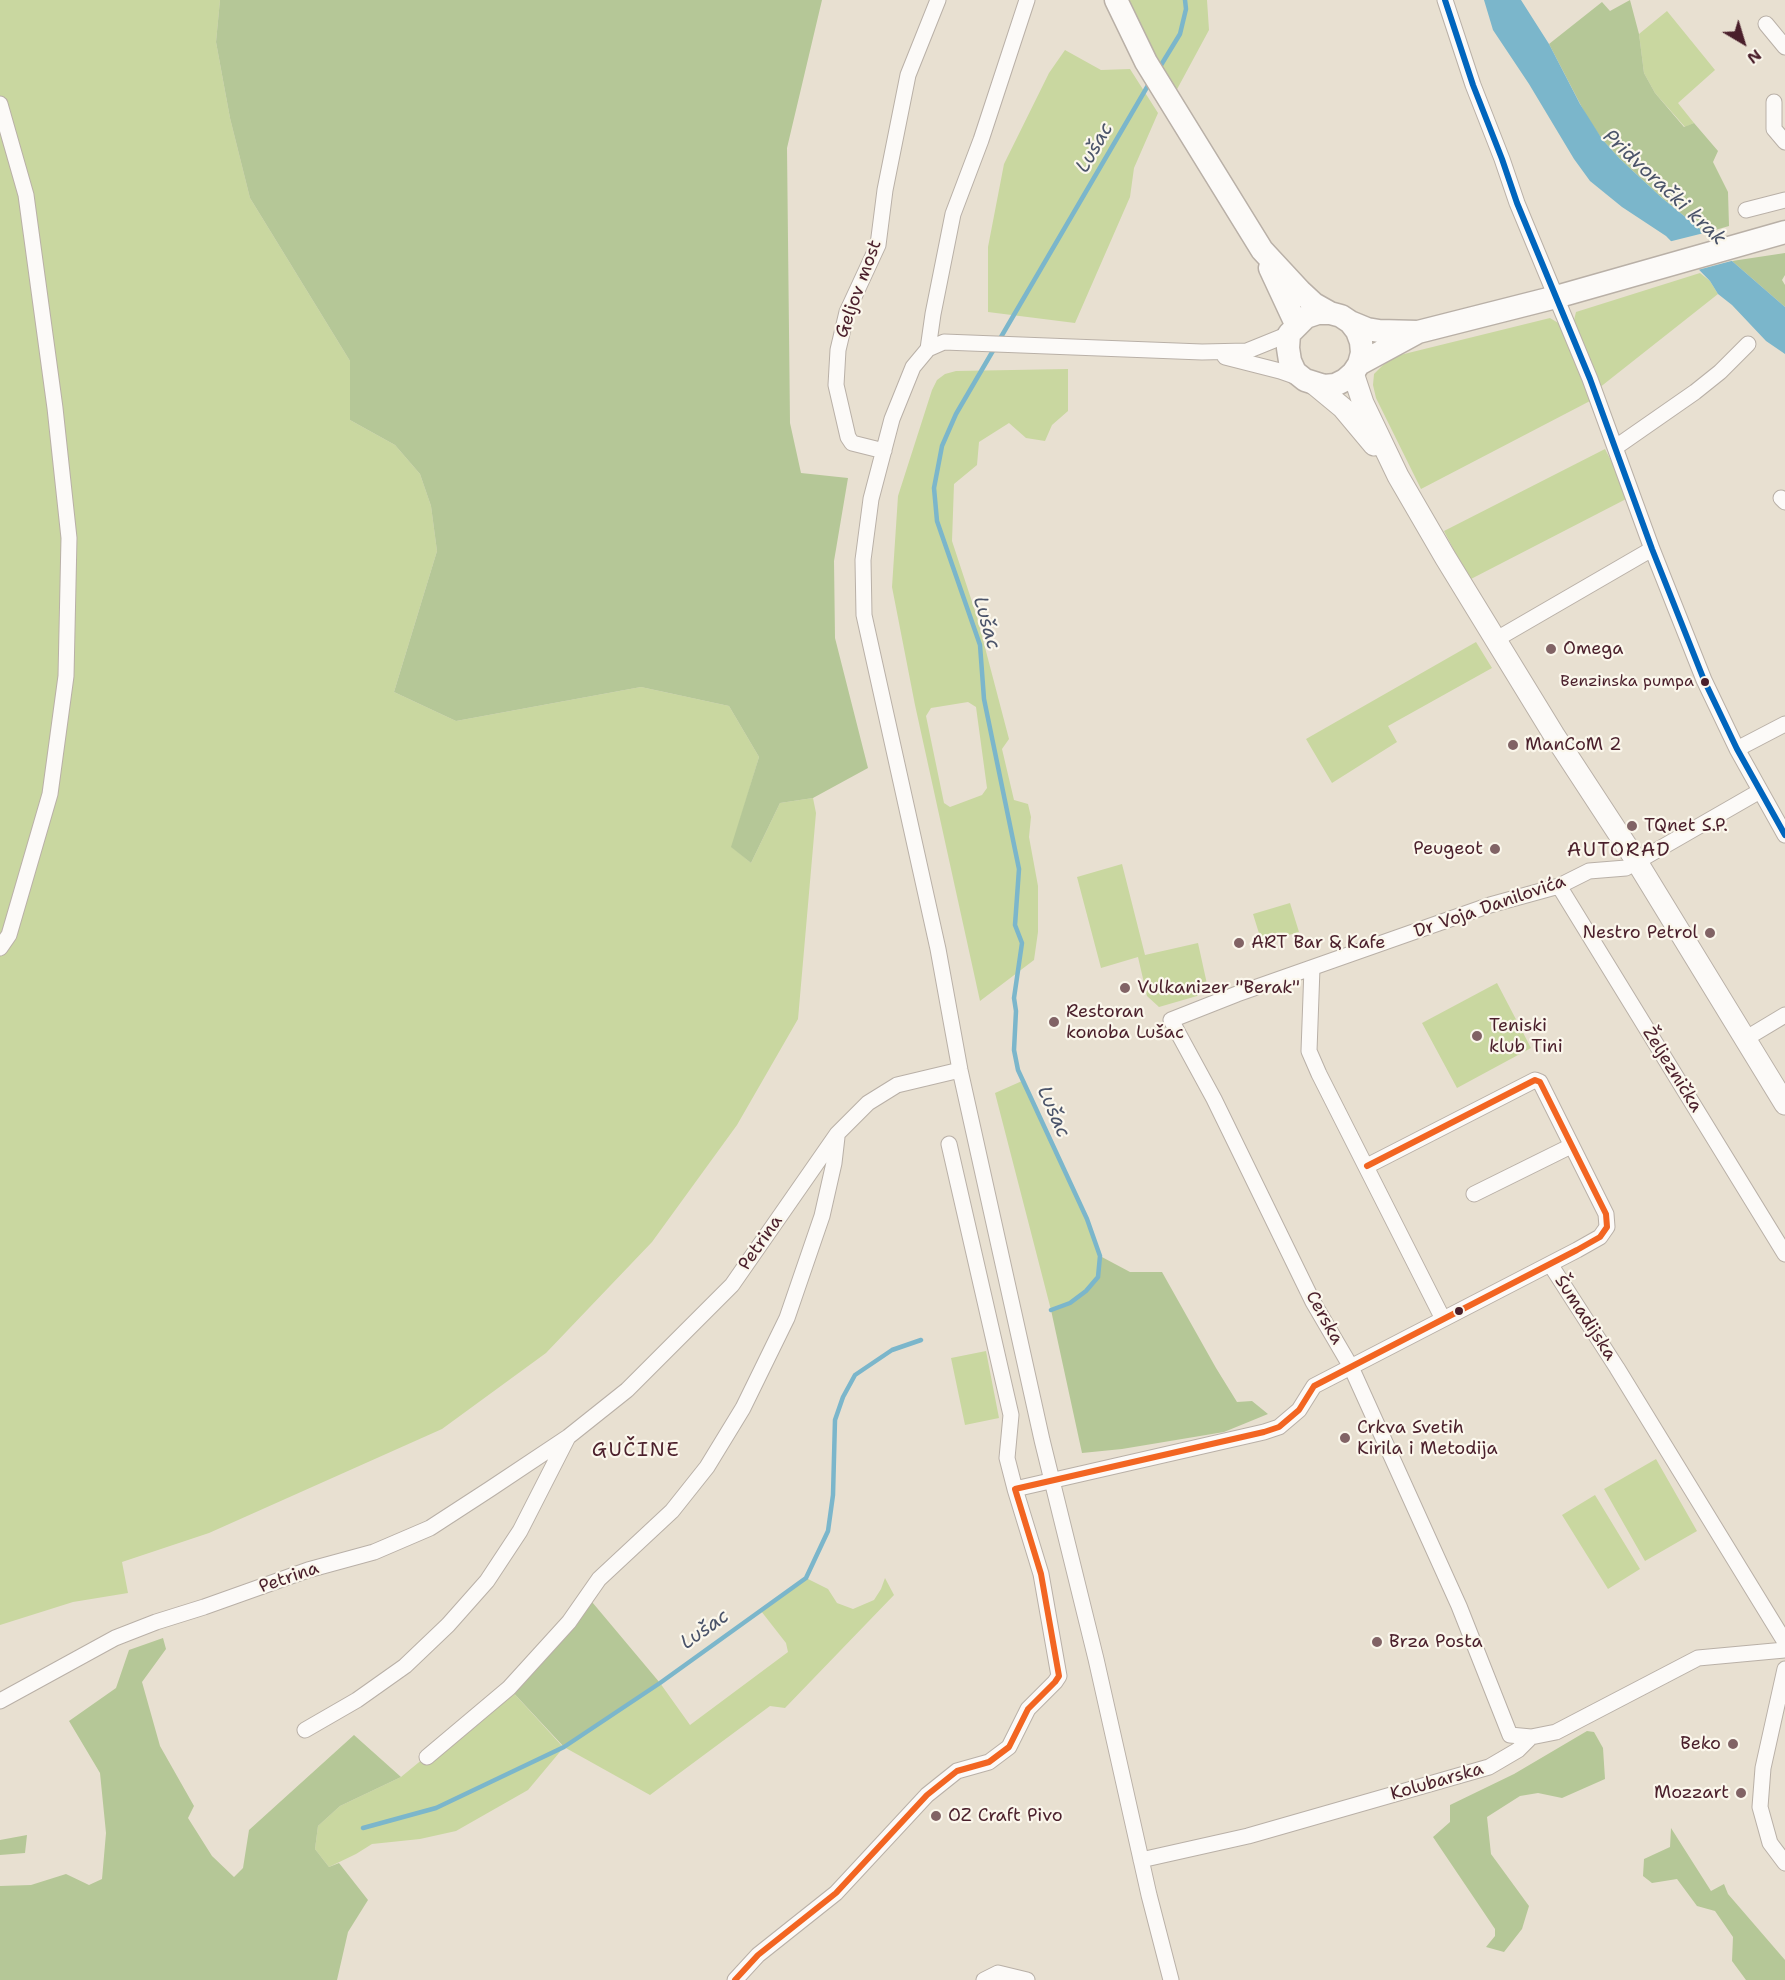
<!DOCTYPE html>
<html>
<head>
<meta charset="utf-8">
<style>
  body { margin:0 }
  #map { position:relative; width:1785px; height:1980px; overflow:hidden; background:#e8e0d1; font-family:"Shantell Sans",sans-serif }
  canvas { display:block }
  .north { position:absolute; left:1713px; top:12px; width:60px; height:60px; -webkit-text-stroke:4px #fbf7ec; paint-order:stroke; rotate:142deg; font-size:16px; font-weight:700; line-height:24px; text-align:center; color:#4a1f2b }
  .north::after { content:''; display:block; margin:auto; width:21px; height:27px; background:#4a1f2b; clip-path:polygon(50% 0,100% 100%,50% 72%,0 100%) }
</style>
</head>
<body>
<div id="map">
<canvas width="1785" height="1980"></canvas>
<div class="north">N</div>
</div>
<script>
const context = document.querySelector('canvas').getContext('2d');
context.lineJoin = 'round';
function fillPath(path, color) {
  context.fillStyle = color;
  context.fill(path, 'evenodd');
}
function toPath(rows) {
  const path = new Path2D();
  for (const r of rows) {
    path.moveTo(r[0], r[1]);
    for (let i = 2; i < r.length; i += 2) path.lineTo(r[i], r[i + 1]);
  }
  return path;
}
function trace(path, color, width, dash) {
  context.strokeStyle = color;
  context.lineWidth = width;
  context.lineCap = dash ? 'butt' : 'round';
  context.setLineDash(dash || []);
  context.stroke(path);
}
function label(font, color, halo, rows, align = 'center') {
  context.font = font + ' "Shantell Sans",sans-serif';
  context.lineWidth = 4.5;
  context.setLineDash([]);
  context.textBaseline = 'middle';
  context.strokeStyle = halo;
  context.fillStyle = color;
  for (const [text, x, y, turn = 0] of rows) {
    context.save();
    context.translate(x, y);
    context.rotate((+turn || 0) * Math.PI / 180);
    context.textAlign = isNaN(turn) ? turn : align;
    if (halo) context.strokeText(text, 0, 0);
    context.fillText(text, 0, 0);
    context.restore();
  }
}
const green = toPath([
  [0,0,220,0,216,42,230,118,250,198,350,361,350,420,395,445,420,474,431,506,437,551,394,692,456,721,641,687,729,706,759,757,732,847,751,863,780,803,813,798,816,813,798,1019,737,1125,652,1242,546,1353,442,1429,209,1533,122,1562,128,1593,73,1602,0,1625,0,952,52,794,71,538,28,195,0,98],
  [1128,0,1207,0,1209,30,1175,93,1133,17],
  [1667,11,1715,70,1678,103,1694,123,1685,127,1655,93,1644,73,1639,34],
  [1065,50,1101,70,1130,69,1158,113,1134,168,1130,197,1075,323,988,312,988,247,1004,164,1049,73],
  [0,111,24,196,66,538,64,675,48,793,0,945],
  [1700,273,1710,281,1718,294,1599,388,1574,320,1576,312],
  [1550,318,1560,324,1590,401,1421,489,1376,398,1373,385,1374,374,1382,366,1396,356],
  [1068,369,1068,411,1052,425,1045,441,1026,438,1009,423,979,442,977,465,954,484,952,541,977,617,1009,739,1002,749,1014,800,1028,804,1031,817,1029,837,1038,886,1038,932,1034,960,980,1001,915,705,892,587,898,496,932,390,937,380,945,374,956,371],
  [968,702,976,707,987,788,982,795,950,807,944,803,926,716,931,708],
  [1605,449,1630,497,1469,580,1444,531],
  [1476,642,1492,668,1388,726,1397,742,1332,783,1306,739],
  [1122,864,1145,955,1198,943,1207,984,1197,996,1159,1007,1147,996,1138,957,1101,968,1077,877],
  [1290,903,1299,932,1262,943,1253,914],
  [1497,983,1531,1048,1457,1088,1422,1023],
  [1022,1081,1087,1219,1100,1256,1098,1277,1086,1291,1070,1303,1051,1310,995,1093],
  [986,1351,999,1418,965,1425,951,1358],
  [1656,1459,1697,1531,1645,1561,1604,1489],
  [1595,1495,1640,1569,1608,1589,1562,1515],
  [806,1578,828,1589,837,1603,853,1609,874,1600,881,1589,885,1578,894,1595,785,1708,770,1706,650,1795,564,1747,528,1790,456,1831,420,1839,372,1844,356,1854,329,1867,315,1849,318,1826,340,1806,401,1777,509,1688,563,1747,660,1683,690,1725,788,1652,786,1643,761,1611]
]);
const forest = toPath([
  [220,0,822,0,787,148,790,423,801,473,848,478,834,561,835,638,868,768,813,798,780,803,751,863,731,847,759,757,729,706,641,687,456,721,394,692,437,551,431,506,420,474,395,445,350,420,350,361,250,198,230,118,216,42],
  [1630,0,1639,34,1644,73,1655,93,1684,127,1694,123,1718,151,1713,162,1728,192,1729,226,1705,233,1662,198,1620,159,1602,139,1588,119,1549,44,1602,2,1610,11],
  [1785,253,1785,275,1782,280,1785,285,1785,307,1732,261],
  [1100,1256,1130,1272,1162,1272,1216,1368,1237,1402,1252,1401,1268,1414,1224,1432,1122,1449,1082,1453,1051,1310,1070,1303,1086,1291,1098,1277],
  [587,1596,660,1683,564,1747,509,1688],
  [163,1638,166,1649,142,1682,160,1746,194,1806,188,1818,212,1856,234,1877,243,1868,249,1830,354,1735,401,1777,340,1806,318,1826,315,1849,329,1867,339,1863,368,1900,348,1932,337,1980,0,1980,0,1886,31,1885,66,1874,89,1885,102,1879,106,1833,100,1773,69,1721,116,1688,129,1650],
  [1587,1731,1594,1732,1603,1748,1605,1779,1562,1798,1538,1793,1520,1796,1487,1817,1491,1854,1529,1906,1522,1929,1504,1952,1486,1947,1495,1936,1495,1929,1433,1837,1450,1822,1450,1805,1514,1774],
  [1671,1828,1711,1891,1724,1884,1728,1894,1785,1960,1785,1980,1746,1980,1732,1961,1733,1937,1715,1911,1697,1906,1677,1879,1652,1883,1643,1876,1644,1859,1670,1847],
  [27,1835,25,1853,0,1855,0,1840]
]);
const water = toPath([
  [1484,0,1521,0,1549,44,1580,104,1602,139,1620,159,1662,198,1705,233,1732,261,1785,307,1785,354,1766,341,1732,305,1718,294,1710,281,1666,236,1622,207,1590,181,1574,159,1529,84,1493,30]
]);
const pier = toPath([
  [1708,232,1735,260,1694,271,1668,242]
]);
const stream = toPath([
  [1158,70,1180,34,1186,9,1185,0],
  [1051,1310,1070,1303,1086,1291,1098,1277,1100,1256,1087,1219,1018,1070,1014,1050,1016,1011,1014,998,1022,943,1015,925,1019,869,984,699,980,645,937,521,934,488,942,446,956,414,1150,82],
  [363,1828,436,1808,564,1747,660,1683,806,1578,828,1531,833,1495,835,1420,843,1397,855,1375,892,1350,921,1340]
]);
const street = toPath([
  [1445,0,1473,85,1502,159,1517,203,1590,379,1652,549,1704,680,1737,749,1785,835],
  [1766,24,1785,47],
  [1774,102,1774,129,1785,142],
  [0,104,26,195,55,408,69,538,66,676,50,794,9,935,0,948],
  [1746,210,1785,200],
  [928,349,933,314,953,214,981,140,1027,0],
  [1225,357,1280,371,1300,378],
  [1616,447,1695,392,1720,372,1748,344],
  [884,451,852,443,848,437,836,385,838,350,847,312,878,245,885,190,908,75,938,0],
  [1781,498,1785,502],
  [1495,640,1652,549],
  [1737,749,1785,724],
  [1559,886,1785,1254],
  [1312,968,1309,1051,1319,1074,1443,1319],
  [1745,1039,1785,1015],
  [949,1144,1011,1415,1007,1458,1015,1489],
  [1474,1194,1571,1146],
  [1550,1264,1617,1368,1785,1642],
  [1785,1669,1763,1768,1760,1807,1770,1843,1785,1863],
  [0,1701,115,1638,156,1622,204,1607,308,1570,374,1552,430,1528,490,1489,568,1437,627,1390,732,1285,837,1134,868,1103,897,1085,960,1070],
  [305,1730,357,1700,405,1666,448,1625,487,1581,520,1531,568,1437],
  [1531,1737,1510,1735,1459,1606,1351,1367,1313,1302,1214,1099,1171,1020,1237,994,1490,905,1559,886,1589,871,1626,868,1760,791],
  [427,1757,509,1688,569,1622,599,1579,672,1511,707,1467,743,1408,787,1318,822,1216,834,1163,837,1137],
  [1141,1860,1248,1836,1489,1767,1518,1750,1531,1737,1556,1732,1698,1658,1785,1650],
  [735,1980,758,1955,836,1893,927,1795,957,1771,989,1762,1009,1747,1028,1709,1055,1682,1059,1676,1041,1574,1015,1489,1264,1432,1279,1427,1299,1410,1314,1386,1577,1250,1600,1237,1607,1227,1606,1214,1540,1082,1535,1080,1367,1166],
  [984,1980,998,1973,1027,1980],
  [1171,1980,1149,1895,1096,1659,1042,1440,960,1070,938,949,864,615,863,560,871,499,892,419,913,367,928,349,944,342,1202,352,1247,351,1289,334]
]);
const secondary = toPath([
  [1353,373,1363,403,1398,476,1445,557,1554,735,1637,862,1785,1104],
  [1314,384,1343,408,1374,445]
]);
const primary = toPath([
  [1116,0,1146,62,1262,250,1300,291,1314,304,1330,313],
  [1270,268,1297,326],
  [1318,313,1330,313,1341,316,1350,322,1357,331,1361,342,1362,353,1359,364,1353,373,1345,380,1335,385,1324,386,1305,380,1295,372,1290,361,1288,348,1289,334,1306,317,1318,313],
  [1350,322,1367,329,1379,331,1418,332,1359,364],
  [1418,332,1556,297,1785,232]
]);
const bus1 = toPath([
  [1445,0,1473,85,1502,159,1517,203,1590,379,1652,549,1704,680,1737,749,1785,835]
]);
const bus2 = toPath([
  [735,1980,758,1955,836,1893,927,1795,957,1771,989,1762,1009,1747,1028,1709,1055,1682,1059,1676,1041,1574,1015,1489,1264,1432,1279,1427,1299,1410,1314,1386,1577,1250,1600,1237,1607,1227,1606,1214,1540,1082,1535,1080,1367,1166]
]);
const markers = [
  [1551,649,6,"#816365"],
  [1705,682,5,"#4a1f2b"],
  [1513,745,6,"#816365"],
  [1632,826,6,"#816365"],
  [1495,849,6,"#816365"],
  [1710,933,6,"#816365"],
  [1239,943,6,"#816365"],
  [1125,988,6,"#816365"],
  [1054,1022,6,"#816365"],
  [1477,1036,6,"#816365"],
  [1459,1311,5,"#4a1f2b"],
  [1345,1438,6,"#816365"],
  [1377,1642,6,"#816365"],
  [1733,1744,6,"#816365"],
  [1741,1793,6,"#816365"],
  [936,1816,6,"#816365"]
];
const busNames = [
  ["Benzinska pumpa",1694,682]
];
const streetNames = [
  ["Geljov most",859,289,-70],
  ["Dr Voja Danilovića",1490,907,-19],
  ["Željeznička",1672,1070,58],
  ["Petrina",761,1243,-55],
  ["Cerska",1324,1318,61],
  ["Šumadijska",1585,1318,57],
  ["Petrina",289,1578,-19],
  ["Kolubarska",1437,1782,-16]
];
const poiNames = [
  ["Omega",1563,649],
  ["ManCoM 2",1525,745],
  ["TQnet S.P.",1644,826],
  ["Peugeot",1483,849,"right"],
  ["Nestro Petrol",1698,933,"right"],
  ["ART Bar & Кafe",1251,943],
  ["Vulkanizer \"Berak\"",1137,988],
  ["Restoran",1066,1012],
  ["konoba Lušac",1066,1033],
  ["Teniski",1489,1026],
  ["klub Tini",1489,1047],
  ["Crkva Svetih",1357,1428],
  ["Kirila i Metodija",1357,1449],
  ["Brza Posta",1389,1642],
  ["Beko",1721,1744,"right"],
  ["Mozzart",1729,1793,"right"],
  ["OZ Craft Pivo",948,1816]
];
const waterNames = [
  ["Lušac",1095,148,-60],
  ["Pridvorački krak",1664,188,43],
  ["Lušac",986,623,74],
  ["Lušac",1053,1112,66],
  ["Lušac",705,1630,-35]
];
const neighbourhoodNames = [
  ["AUTORAD",1619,851],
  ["GUČINE",636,1451]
];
fillPath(green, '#c9d7a0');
fillPath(forest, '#b5c797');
fillPath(water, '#7bb6cb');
fillPath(pier, '#e8e0d1');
trace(stream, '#7bb6cb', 4.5);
trace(street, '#b9b0a7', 17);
trace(secondary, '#b9b0a7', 23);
trace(primary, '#b9b0a7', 25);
trace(street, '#fcfaf8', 15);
trace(secondary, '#fcfaf8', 21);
trace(primary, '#fcfaf8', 22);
trace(bus1, '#0065bd', 6);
trace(bus2, '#f26522', 6);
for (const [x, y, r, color] of markers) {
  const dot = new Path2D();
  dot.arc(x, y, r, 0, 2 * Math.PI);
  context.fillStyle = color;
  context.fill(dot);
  trace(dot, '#fbf7ec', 2);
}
label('16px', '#4a1f2b', '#fbf7ec', busNames, 'right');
label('18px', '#4a1f2b', '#fbf7ec', streetNames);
label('18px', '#4a1f2b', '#fbf7ec', poiNames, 'left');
label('italic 20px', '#4b546a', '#fbf7ec', waterNames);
context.letterSpacing = '1.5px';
label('20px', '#4a1f2b', '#fbf7ec', neighbourhoodNames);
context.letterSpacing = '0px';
</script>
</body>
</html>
